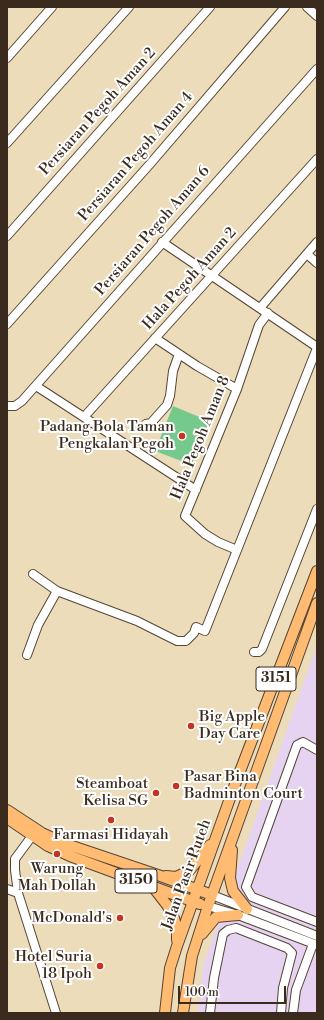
<!DOCTYPE html>
<html>
<head>
<meta charset="utf-8">
<style>
  body { margin:0 }
  #map { position:relative; width:324px; height:1020px; overflow:hidden; background:#eddcb9; font-family:"Libre Bodoni",serif }
  canvas { display:block }
  .frame { position:absolute; inset:0; border:8px solid #3b2a1e; pointer-events:none }
  .scale { position:absolute; left:178px; top:986px; width:108px; height:18px; box-sizing:border-box; border:2px solid #3b2a1e; border-top:0; padding-left:5px; font-size:12px; line-height:14px; white-space:nowrap; color:#3b2a1e; -webkit-text-stroke:3px #fff; paint-order:stroke }
</style>
</head>
<body>
<div id="map">
<canvas width="324" height="1020"></canvas>
<div class="frame"></div>
<div class="scale">100 m</div>
</div>
<script>
const context = document.querySelector('canvas').getContext('2d');
context.lineJoin = 'round';
function fillPath(path, color) {
  context.fillStyle = color;
  context.fill(path, 'evenodd');
}
function toPath(rows) {
  const path = new Path2D();
  for (const r of rows) {
    path.moveTo(r[0], r[1]);
    for (let i = 2; i < r.length; i += 2) path.lineTo(r[i], r[i + 1]);
  }
  return path;
}
function trace(path, color, width, dash) {
  context.strokeStyle = color;
  context.lineWidth = width;
  context.lineCap = dash ? 'butt' : 'round';
  context.setLineDash(dash || []);
  context.stroke(path);
}
function label(font, color, halo, rows, align = 'center') {
  context.font = font + ' "Libre Bodoni",serif';
  context.lineWidth = 4;
  context.setLineDash([]);
  context.textBaseline = 'middle';
  context.strokeStyle = halo;
  context.fillStyle = color;
  for (const [text, x, y, turn = 0] of rows) {
    context.save();
    context.translate(x, y);
    context.rotate((+turn || 0) * Math.PI / 180);
    context.textAlign = isNaN(turn) ? turn : align;
    if (halo) context.strokeText(text, 0, 0);
    context.fillText(text, 0, 0);
    context.restore();
  }
}
const built = toPath([
  [317,645,317,1013,198,1013,203,966]
]);
const green = toPath([
  [173,406,209,421,192,465,155,451]
]);
const minor = toPath([
  [307,7,317,16],
  [7,58,52,7],
  [7,143,129,7],
  [7,236,210,7],
  [162,242,317,347],
  [307,254,317,263],
  [260,308,317,242],
  [7,324,150,164,285,7],
  [155,338,197,366,237,389],
  [36,386,196,490],
  [7,406,15,406,22,401,317,69],
  [84,417,317,159],
  [146,424,151,423,167,405,170,396,173,371,179,354],
  [237,550,218,542,205,534,185,516,237,389,259,325,268,313],
  [33,574,57,591],
  [254,652,259,652,262,649,317,509],
  [27,655,38,625,57,591,137,621,177,641,186,641,194,633,196,627,205,631,317,348],
  [317,750,303,742,297,745,246,887,252,897,317,922],
  [32,836,15,859,15,870,18,893,56,1013],
  [7,889,18,893],
  [212,895,317,936],
  [208,906,238,915,317,945],
  [210,1013,214,978,223,934,228,930,236,928,287,948,292,953,283,988,281,1013],
  [293,1013,296,990,313,944]
]);
const major = toPath([
  [7,810,42,833,66,844,158,875,212,895],
  [7,818,48,846,70,856,200,904],
  [232,850,230,878,233,891,247,909],
  [166,876,176,877,189,871,210,845],
  [153,887,167,905,174,918,177,930,177,940],
  [202,934,216,917,238,915],
  [165,1013,170,968,177,946,234,787,317,571],
  [183,1013,192,956,208,906,317,603]
]);
const markers = [
  [182,436,4,"#c8321e"],
  [191,726,4,"#c8321e"],
  [176,786,4,"#c8321e"],
  [156,793,4,"#c8321e"],
  [111,820,4,"#c8321e"],
  [57,854,4,"#c8321e"],
  [120,918,4,"#c8321e"],
  [100,966,4,"#c8321e"]
];
const shields = [
  [276,679,40],
  [136,881,42]
];
const shieldNames = [
  ["3151",276,679],
  ["3150",136,881]
];
const streetNames = [
  ["Persiaran Pegoh Aman 2",98,112,-48],
  ["Persiaran Pegoh Aman 4",136,157,-49],
  ["Persiaran Pegoh Aman 6",153,231,-49],
  ["Hala Pegoh Aman 2",190,279,-48],
  ["Hala Pegoh Aman 8",201,438,-68],
  ["Jalan Pasir Puteh",187,875,-70]
];
const poiNames = [
  ["Padang Bola Taman",174,427],
  ["Pengkalan Pegoh",174,444],
  ["Big Apple",199,717,"left"],
  ["Day Care",199,734,"left"],
  ["Pasar Bina",184,777,"left"],
  ["Badminton Court",184,794,"left"],
  ["Steamboat",148,784],
  ["Kelisa SG",148,801],
  ["Farmasi Hidayah",111,835,"center"],
  ["Warung",57,869,"center"],
  ["Mah Dollah",57,886,"center"],
  ["McDonald's",112,918],
  ["Hotel Suria",92,957],
  ["18 Ipoh",92,974]
];
fillPath(built, '#e5d3f1');
fillPath(green, '#75c98d');
trace(minor, '#564535', 10);
trace(major, '#564535', 12);
trace(minor, '#fff', 8);
trace(major, '#ffbb71', 10);
for (const [x, y, r, color] of markers) {
  const dot = new Path2D();
  dot.arc(x, y, r, 0, 2 * Math.PI);
  context.fillStyle = color;
  context.fill(dot);
  trace(dot, '#fff', 1.5);
}
for (const [x, y, w] of shields) {
  const box = new Path2D();
  box.roundRect(x - w / 2, y - 12, w, 24, 3);
  context.fillStyle = '#fff';
  context.fill(box);
  trace(box, '#3b2a1e', 1);
}
label('bold 14px', '#3b2a1e', null, shieldNames);
label('15px', '#3b2a1e', '#fff', streetNames);
label('15px', '#3b2a1e', '#fff', poiNames, 'right');
</script>
</body>
</html>
